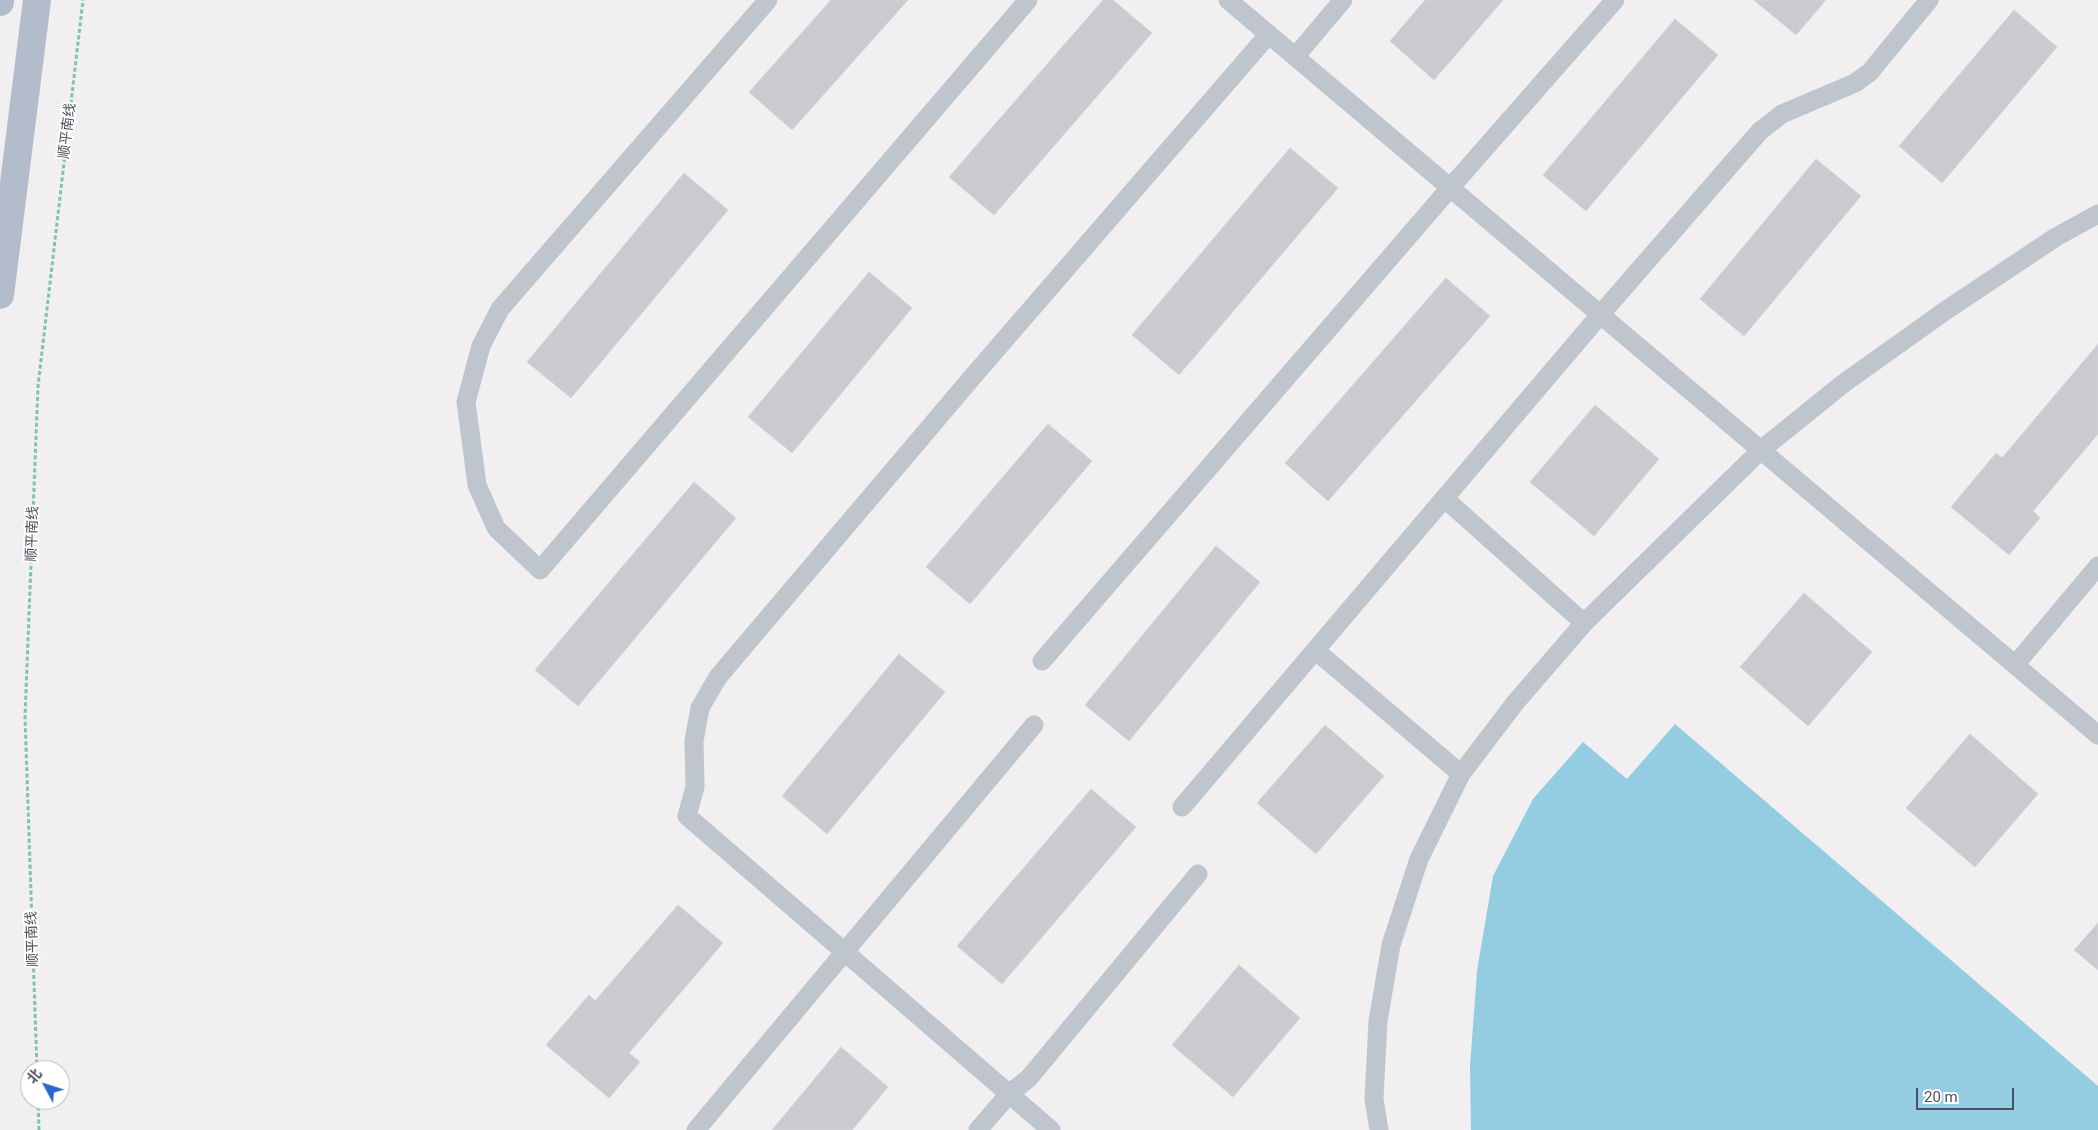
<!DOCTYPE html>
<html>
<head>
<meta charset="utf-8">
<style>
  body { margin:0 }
  #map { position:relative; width:2098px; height:1130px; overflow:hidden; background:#f1efef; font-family:Roboto,"Noto Sans SC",sans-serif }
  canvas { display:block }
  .north { position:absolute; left:20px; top:1060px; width:50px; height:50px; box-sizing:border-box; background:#fff; border:1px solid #b6b9bd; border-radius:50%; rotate:310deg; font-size:14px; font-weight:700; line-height:20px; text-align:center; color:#49515a }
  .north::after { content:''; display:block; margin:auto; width:18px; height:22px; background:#2d66cd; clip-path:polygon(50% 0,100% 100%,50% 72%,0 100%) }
  .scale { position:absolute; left:1916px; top:1088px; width:98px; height:22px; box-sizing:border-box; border:2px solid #49515a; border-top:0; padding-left:6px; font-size:15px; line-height:18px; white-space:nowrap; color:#49515a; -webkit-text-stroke:4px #fff; paint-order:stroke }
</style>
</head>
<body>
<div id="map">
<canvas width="2098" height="1130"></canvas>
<div class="north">北</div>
<div class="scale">20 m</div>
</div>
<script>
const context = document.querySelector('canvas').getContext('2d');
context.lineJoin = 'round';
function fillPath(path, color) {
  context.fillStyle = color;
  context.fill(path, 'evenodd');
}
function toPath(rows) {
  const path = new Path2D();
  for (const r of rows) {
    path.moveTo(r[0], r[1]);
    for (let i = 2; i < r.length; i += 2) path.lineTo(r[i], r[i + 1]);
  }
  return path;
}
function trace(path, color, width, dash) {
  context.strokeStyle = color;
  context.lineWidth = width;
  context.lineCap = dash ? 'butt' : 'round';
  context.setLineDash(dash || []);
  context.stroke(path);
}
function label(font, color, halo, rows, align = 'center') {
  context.font = font + ' Roboto,"Noto Sans SC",sans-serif';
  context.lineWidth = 4;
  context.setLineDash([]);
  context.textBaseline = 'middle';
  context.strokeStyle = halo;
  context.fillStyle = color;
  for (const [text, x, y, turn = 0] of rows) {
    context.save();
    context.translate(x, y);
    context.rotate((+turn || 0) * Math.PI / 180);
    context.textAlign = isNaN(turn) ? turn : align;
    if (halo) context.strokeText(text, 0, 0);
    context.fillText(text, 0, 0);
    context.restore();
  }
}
const water = toPath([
  [1675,724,2098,1086,2098,1130,1471,1130,1470,1067,1477,971,1493,876,1533,799,1583,742,1627,779]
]);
const building = toPath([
  [831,0,908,0,792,130,749,92,831,0],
  [1103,0,1113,0,1152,33,994,215,949,177,1103,0],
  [1425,0,1503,0,1434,80,1390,41,1425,0],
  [1754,0,1826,0,1796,35,1754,0],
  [2014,10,2057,47,1942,183,1899,146,2014,10],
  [1675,19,1718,55,1586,211,1543,175,1675,19],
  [1290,148,1338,188,1179,375,1132,335,1290,148],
  [1816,159,1861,196,1744,336,1700,299,1816,159],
  [684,173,728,210,571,398,527,362,684,173],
  [869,272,912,308,792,453,748,417,869,272],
  [1446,278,1490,316,1328,501,1285,463,1446,278],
  [2098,344,2098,434,2033,511,2040,518,2009,555,1951,507,1996,453,2002,458,2098,344],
  [1595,405,1659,459,1594,536,1530,482,1595,405],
  [1048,424,1092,461,970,604,926,567,1048,424],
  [694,482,736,518,578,706,535,670,694,482],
  [1216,546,1260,582,1129,741,1085,705,1216,546],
  [1804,593,1872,652,1808,726,1740,667,1804,593],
  [899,654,945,692,827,834,782,796,899,654],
  [1325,725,1384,776,1316,854,1257,803,1325,725],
  [1970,734,2038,794,1975,867,1906,808,1970,734],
  [1091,789,1136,827,1002,984,957,946,1091,789],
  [678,905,723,943,629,1053,640,1062,609,1098,546,1045,589,995,595,1001,678,905],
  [2098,923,2098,970,2074,950,2098,923],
  [1239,965,1300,1018,1233,1097,1172,1045,1239,965],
  [841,1047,888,1087,852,1130,772,1130,841,1047]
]);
const path = toPath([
  [37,1070,25,717,38,386,83,0],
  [38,1100,39,1130]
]);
const lane = toPath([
  [768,0,500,309,481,346,466,402,477,485,496,528,540,570,1028,0],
  [1228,0,2098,735],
  [1295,57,1343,0],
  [1444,498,1584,623],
  [1315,650,1461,774],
  [1042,661,1450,188,1615,0],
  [2015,665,2098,566],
  [1182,807,1600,315,1760,131,1782,114,1855,83,1870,72,1929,0],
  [696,1130,1034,725],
  [978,1130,1009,1094,1029,1078,1198,874],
  [1051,1130,687,816,695,787,694,741,700,708,718,677,975,374,1269,34],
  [1379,1130,1374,1099,1378,1021,1391,945,1419,859,1461,774,1515,703,1584,623,1761,450,1844,383,1945,311,2056,237,2098,214]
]);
const primary = toPath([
  [0,2,0,0],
  [0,295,37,0]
]);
const streetNames = [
  ["顺平南线",68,131,-83],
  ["顺平南线",33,534,-88],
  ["顺平南线",33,939,-92]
];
fillPath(water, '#94cce2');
fillPath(building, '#c9cbd1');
trace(building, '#d4d5da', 1);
trace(path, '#7ec4a7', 3, [4, 2.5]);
trace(lane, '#bfc5cc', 19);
trace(primary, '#b2bccb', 28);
label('14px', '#49515a', '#fff', streetNames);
</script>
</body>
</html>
